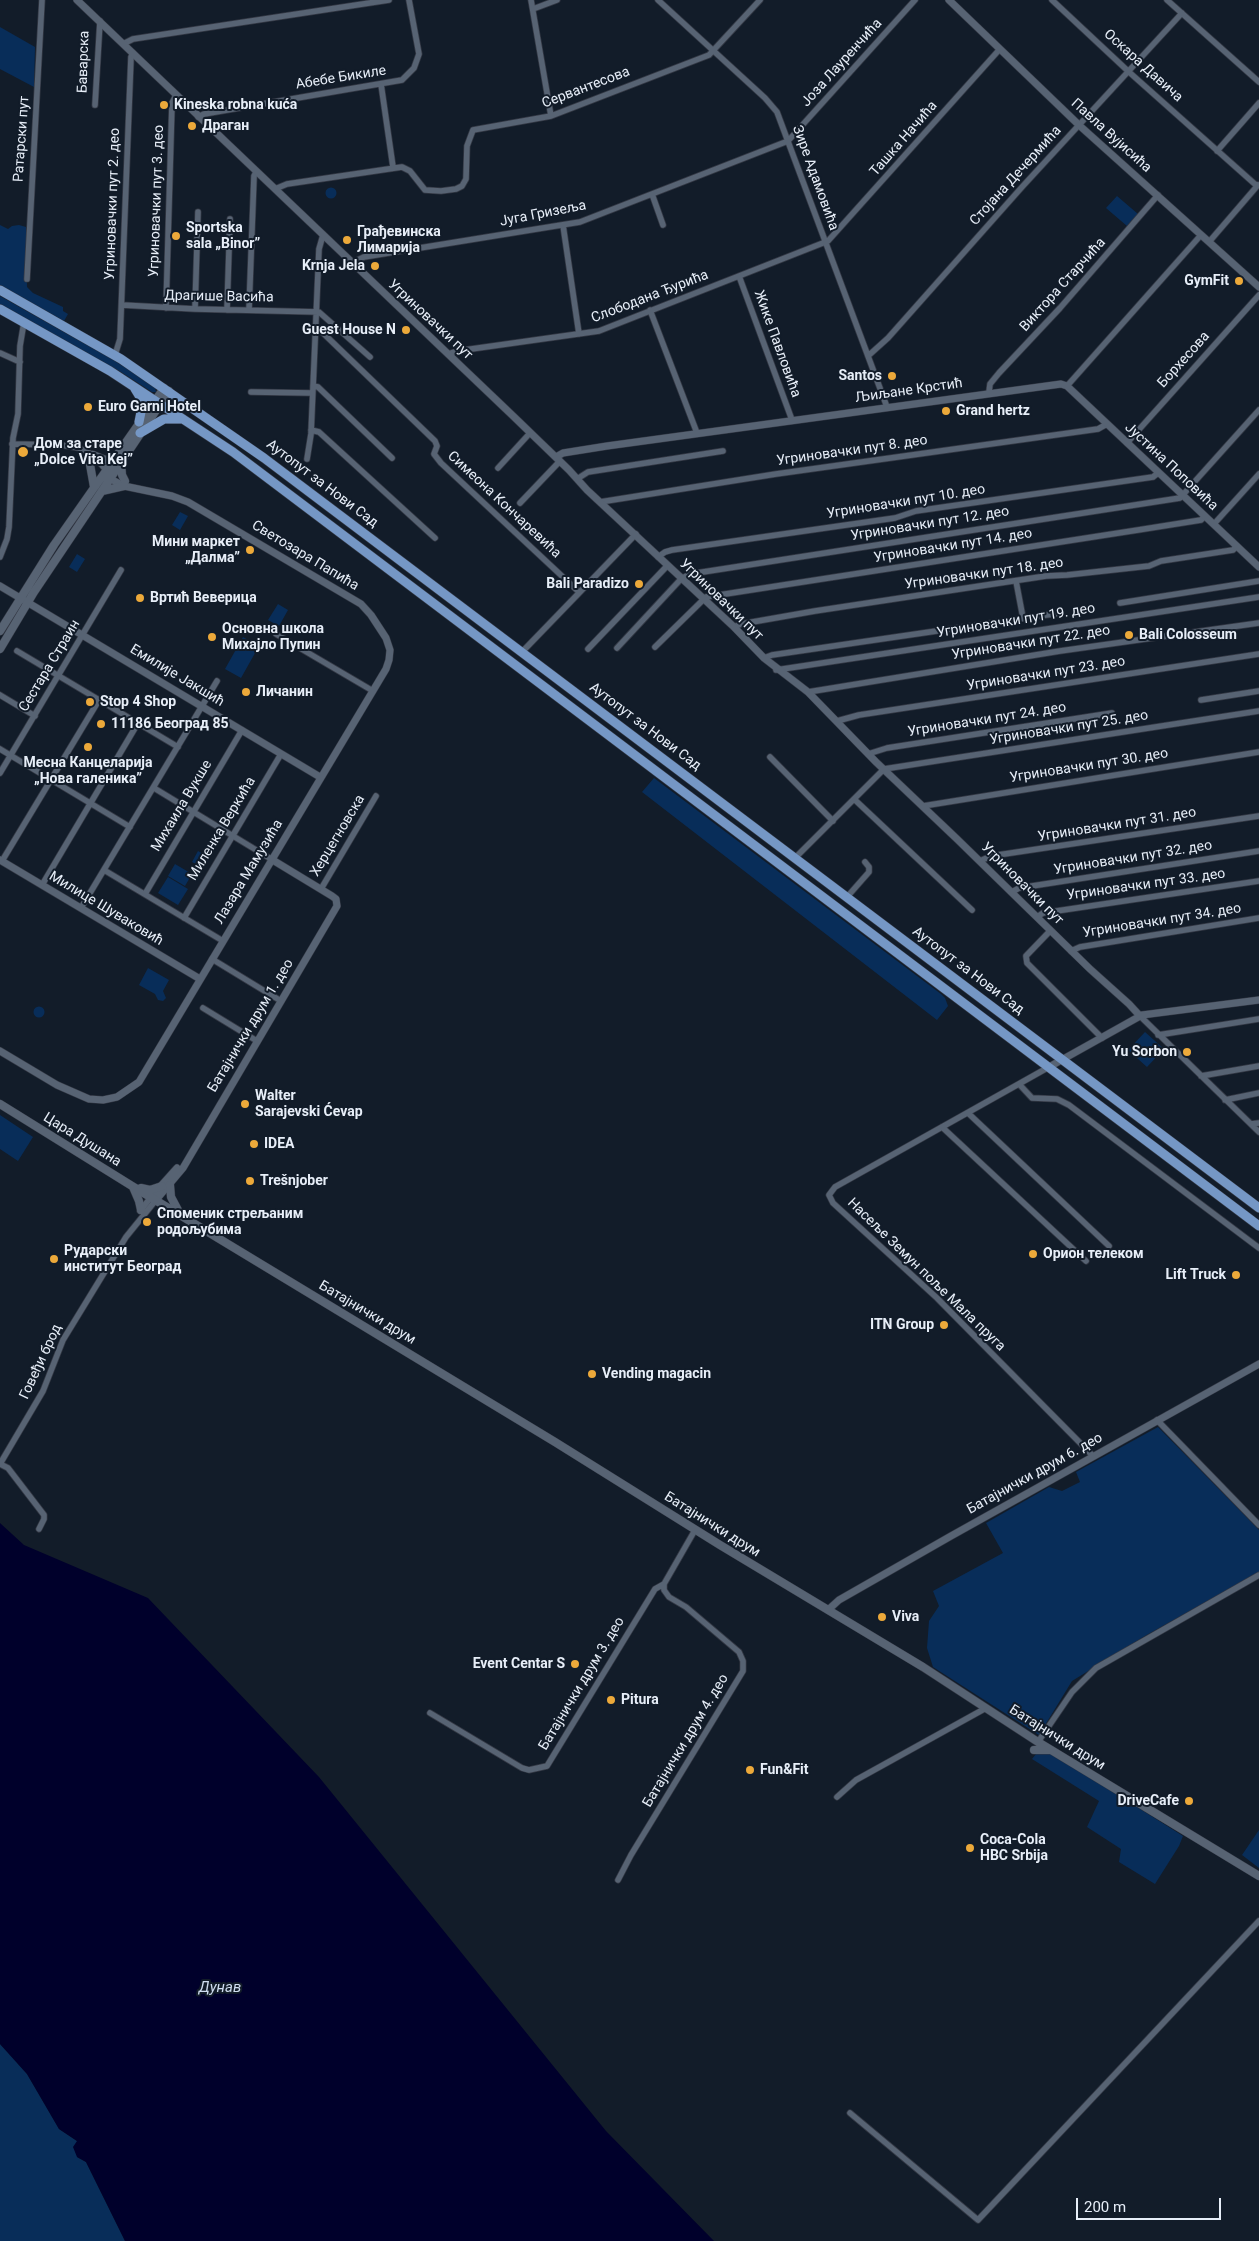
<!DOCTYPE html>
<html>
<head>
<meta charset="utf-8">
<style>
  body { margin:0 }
  #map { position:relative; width:1259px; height:2241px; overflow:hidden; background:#121c29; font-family:Roboto,sans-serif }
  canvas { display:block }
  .scale { position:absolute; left:1076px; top:2198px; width:145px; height:22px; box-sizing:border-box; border:2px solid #e7eef8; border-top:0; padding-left:6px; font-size:15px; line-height:18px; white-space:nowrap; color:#e7eef8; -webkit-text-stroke:4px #121c29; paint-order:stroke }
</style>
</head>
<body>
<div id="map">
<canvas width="1259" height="2241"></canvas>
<div class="scale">200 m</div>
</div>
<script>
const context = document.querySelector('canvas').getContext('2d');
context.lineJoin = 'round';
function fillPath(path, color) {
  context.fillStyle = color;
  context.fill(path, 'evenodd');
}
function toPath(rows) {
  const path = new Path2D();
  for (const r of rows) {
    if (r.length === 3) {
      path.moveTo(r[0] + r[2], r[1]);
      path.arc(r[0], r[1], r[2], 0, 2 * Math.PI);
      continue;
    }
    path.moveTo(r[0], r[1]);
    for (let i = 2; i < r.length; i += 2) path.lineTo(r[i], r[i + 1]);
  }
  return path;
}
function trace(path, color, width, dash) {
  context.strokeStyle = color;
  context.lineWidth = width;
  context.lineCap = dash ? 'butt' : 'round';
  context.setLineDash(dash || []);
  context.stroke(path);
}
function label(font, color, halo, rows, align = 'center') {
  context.font = font + ' Roboto,sans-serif';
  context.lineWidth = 4;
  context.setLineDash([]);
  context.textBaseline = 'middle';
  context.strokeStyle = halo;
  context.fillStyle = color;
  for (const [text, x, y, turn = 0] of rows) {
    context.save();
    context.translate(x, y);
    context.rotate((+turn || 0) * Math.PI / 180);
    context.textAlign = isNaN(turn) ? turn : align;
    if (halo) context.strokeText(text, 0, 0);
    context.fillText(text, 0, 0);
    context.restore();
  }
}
const green = toPath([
  [0,27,35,47,34,87,0,69],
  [331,193,5.5],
  [1117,196,1138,214,1127,226,1106,208],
  [0,225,8,229,12,226,19,225,26,227,27,287,33,293,63,307,63,311,68,314,64,321,0,286],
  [0,296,112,359,155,387,156,392,152,392,121,372,0,305],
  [180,512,188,516,180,530,172,525],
  [77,554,85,559,77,572,69,567],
  [278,604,288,610,279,626,268,620],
  [243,637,259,646,241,678,225,669],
  [654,778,941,994,945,998,948,1006,937,1020,642,792],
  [198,851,210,858,203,868,192,862],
  [175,864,192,874,185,886,168,876],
  [168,877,188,889,178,905,158,893],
  [148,968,169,980,163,991,166,998,163,1001,158,1000,155,994,139,985],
  [39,1012,5.5],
  [1145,1032,1164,1049,1147,1067,1128,1050],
  [0,1115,33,1137,18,1161,0,1149],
  [1158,1427,1259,1530,1259,1572,1145,1636,1072,1681,1039,1735,933,1667,927,1648,929,1621,939,1606,933,1591,1003,1553,986,1523,1049,1487,1062,1491,1080,1482,1076,1472],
  [1036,1754,1053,1754,1183,1836,1179,1846,1155,1884,1119,1862,1121,1849,1087,1827,1099,1801,1032,1759],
  [1259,1830,1259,1868,1242,1855],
  [0,2044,27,2074,59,2129,77,2141,77,2157,86,2162,125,2241,0,2241]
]);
const water = toPath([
  [0,1523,24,1545,148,1598,319,1777,606,2131,714,2241,125,2241,86,2162,77,2157,73,2147,77,2141,59,2129,27,2074,0,2044]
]);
const minor = toPath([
  [531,0,551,116],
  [658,0,765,98,777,112,887,407],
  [1052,0,1129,72,1257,186],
  [1167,0,1259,82],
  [533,9,557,0],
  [123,44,133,39,389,0],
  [381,84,393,167],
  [95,105,100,21],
  [198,117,204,114,402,80,414,68,419,54,409,0],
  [1217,151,1259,103],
  [275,189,287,184,402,167,410,171,425,190,441,191,456,189,462,186,466,179,467,146,473,130,551,116,709,55,760,0],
  [652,194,663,225],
  [563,225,579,334],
  [1209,242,1258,185],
  [352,263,364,257,580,222,788,141,915,0],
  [739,276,792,420],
  [27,279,42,0],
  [122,305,195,309,319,312,370,357],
  [166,308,172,103,176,95],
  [195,309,198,212],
  [227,310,230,219],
  [249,310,254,176,256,172],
  [650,310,697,433],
  [316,329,323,333,435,441,437,446,434,454,441,463,579,592],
  [0,353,20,362],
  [448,354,457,351,599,331,828,241,999,50],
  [115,355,120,339,131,57,133,53],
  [868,356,888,338,1022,187,1182,13],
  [313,386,318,387,392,458],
  [1067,386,1201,235],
  [251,392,312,393],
  [989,392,990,384,999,373,1060,308,1158,195],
  [311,430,319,432,435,538],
  [1127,443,1259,295],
  [12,444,61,445,79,448,93,455,106,470],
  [307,459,311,434,319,249,323,235],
  [498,468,530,433],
  [577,479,588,472,723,451],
  [600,502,776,474,1098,429,1107,424],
  [520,503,560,461],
  [1214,524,1259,474],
  [0,557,7,539,9,527,13,438,18,414,20,346,24,322],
  [658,557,665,552,672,550,895,518,916,511,1153,477,1158,473],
  [1016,581,1023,618],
  [1120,603,1259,581],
  [734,627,741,624,815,611,1046,576,1067,575,1149,566,1161,561,1233,550,1237,546],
  [276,634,373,691],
  [655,647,706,597,1138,530,1201,520,1205,516],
  [617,648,681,579,690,574,1180,498,1259,410],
  [588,649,667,566],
  [17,651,178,747],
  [522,652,636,534],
  [764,658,772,655,1060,613],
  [776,670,1259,597],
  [808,692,1060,651,1259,623],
  [0,695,35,716],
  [1201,700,1259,691],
  [837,721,859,715,1259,654],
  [0,749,130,827],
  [868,754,887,748,1112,713],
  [770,757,833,821],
  [0,773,121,570],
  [154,788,271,859],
  [854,799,972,910],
  [923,806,1259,752],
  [795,858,884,769,1259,711],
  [2,861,99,700],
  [980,861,991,856,1259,816],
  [104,870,223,941],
  [42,885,138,723],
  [321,889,376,796],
  [1012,892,1019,888,1259,851],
  [145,894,242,730],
  [847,897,869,872,869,867,865,862],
  [81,908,217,681],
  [1037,917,1043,913,1259,881],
  [184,918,281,754],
  [1050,931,1026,956,1027,963,1102,1038],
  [1071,951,1080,947,1259,918],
  [212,959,281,1001],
  [203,1008,257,1041],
  [1140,1016,1259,1132],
  [1158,1035,1259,1019],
  [1049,1067,835,1187,829,1195,833,1203,937,1298,1093,1456],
  [1201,1076,1259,1066],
  [1019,1084,1032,1098,1057,1099,1069,1105,1259,1248],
  [1225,1100,1259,1093],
  [968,1113,1109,1246],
  [1251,1124,1259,1123],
  [942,1127,1086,1261],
  [140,1211,151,1197],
  [1157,1420,1259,1525],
  [0,1464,43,1391,63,1340,126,1237,156,1200],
  [0,1464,8,1468,44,1515,44,1519,39,1529],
  [430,1713,522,1768,529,1770,547,1766,655,1589,664,1584,695,1530],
  [1038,1742,1072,1692,1096,1668,1259,1575],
  [837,1797,856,1780,986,1708],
  [618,1880,631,1855,743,1671,743,1661,739,1652,686,1607,669,1597,664,1590,664,1584],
  [850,2113,978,2220,1259,1921]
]);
const tertiary = toPath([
  [77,0,511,414,569,470,587,490,734,627,764,658,808,692,876,762,957,839,1090,969,1129,1004,1140,1016],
  [949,0,1080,126,1259,287],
  [556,457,563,453,607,446,1061,384,1067,386,1259,567],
  [0,586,320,777],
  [0,860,200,979],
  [0,1051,57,1085,89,1099,103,1100,117,1097,139,1082,386,669,389,660,390,650,386,638,371,615,361,604,188,502,172,496,124,486,105,476],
  [1049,1067,1142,1015,1259,1000],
  [151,1197,177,1168],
  [156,1200,183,1168,337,906,336,899,332,896,271,859],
  [828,1610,839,1600,951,1536,1259,1364]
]);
const secondary = toPath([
  [93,455,105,460,114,458],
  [89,459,94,487],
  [121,462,122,475,125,481],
  [102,491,124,486],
  [0,631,54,545,164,388],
  [0,649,34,592,169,391],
  [0,1104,132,1186,555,1442,720,1545,923,1667,1038,1742,1259,1876],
  [170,1185,171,1197,179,1212],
  [133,1187,139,1201,141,1210],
  [141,1188,150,1190,162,1186],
  [1034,1750,1049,1750]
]);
const primary = toPath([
  [0,290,121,359,264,458,1259,1208],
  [0,309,110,371,233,452,1259,1226],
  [135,389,143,402,139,422],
  [140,433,164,419,183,419]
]);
const markers = [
  [164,105,5,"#eca93a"],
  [192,126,5,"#eca93a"],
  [176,236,5,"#eca93a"],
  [347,240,5,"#eca93a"],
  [375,266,5,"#eca93a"],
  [1239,281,5,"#eca93a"],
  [406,330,5,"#eca93a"],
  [892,376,5,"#eca93a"],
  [88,407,5,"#eca93a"],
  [946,411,5,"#eca93a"],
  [23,452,6,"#eca93a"],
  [250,550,5,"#eca93a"],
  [639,584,5,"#eca93a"],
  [140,598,5,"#eca93a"],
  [1129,635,5,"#eca93a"],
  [212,637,5,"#eca93a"],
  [246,692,5,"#eca93a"],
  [90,702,5,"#eca93a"],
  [101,724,5,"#eca93a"],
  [88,747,5,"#eca93a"],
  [1187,1052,5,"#eca93a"],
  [245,1104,5,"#eca93a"],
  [254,1144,5,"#eca93a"],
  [250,1181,5,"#eca93a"],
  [147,1222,5,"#eca93a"],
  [1033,1254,5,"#eca93a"],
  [54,1259,5,"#eca93a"],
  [1236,1275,5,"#eca93a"],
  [944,1325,5,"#eca93a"],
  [592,1374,5,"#eca93a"],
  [882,1617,5,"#eca93a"],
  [575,1664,5,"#eca93a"],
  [611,1700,5,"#eca93a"],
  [750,1770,5,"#eca93a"],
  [1189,1801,5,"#eca93a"],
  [970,1848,5,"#eca93a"]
];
const streetNames = [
  ["Баварска",84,62,-88],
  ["Јоза Лауренчића",842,63,-48],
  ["Оскара Давича",1143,66,42],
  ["Абебе Бикиле",341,78,-9],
  ["Сервантесова",586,88,-21],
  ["Павла Вујисића",1111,136,42],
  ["Ратарски пут",22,139,-86],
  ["Ташка Начића",904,139,-49],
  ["Стојана Дечермића",1016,176,-48],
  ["Зире Адамовића",815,178,70],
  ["Угриновачки пут 3. део",157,201,-88],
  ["Угриновачки пут 2. део",113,204,-88],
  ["Југа Гризеља",543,214,-11],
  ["Виктора Старчића",1063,285,-48],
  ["Драгише Васића",219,297,1],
  ["Слободана Ђурића",650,297,-21],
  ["Угриновачки пут",430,320,43],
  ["Жике Павловића",777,344,70],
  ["Борхесова",1184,360,-48],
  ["Љиљане Крстић",909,391,-8],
  ["Угриновачки пут 8. део",852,451,-8],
  ["Јустина Поповића",1171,467,43],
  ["Аутопут за Нови Сад",322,484,37],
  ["Угриновачки пут 10. део",906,502,-9],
  ["Симеона Кончаревића",504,505,43],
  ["Угриновачки пут 12. део",930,524,-9],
  ["Угриновачки пут 14. део",953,546,-9],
  ["Светозара Папића",305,556,31],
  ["Угриновачки пут 18. део",984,574,-8],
  ["Угриновачки пут",721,600,44],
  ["Угриновачки пут 19. део",1016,621,-9],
  ["Угриновачки пут 22. део",1031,643,-9],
  ["Сестара Страин",50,666,-59],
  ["Угриновачки пут 23. део",1046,674,-9],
  ["Емилије Јакшић",177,676,31],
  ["Угриновачки пут 24. део",987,720,-9],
  ["Аутопут за Нови Сад",645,727,37],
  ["Угриновачки пут 25. део",1069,728,-9],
  ["Угриновачки пут 30. део",1089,766,-9],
  ["Михаила Вукше",182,806,-59],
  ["Угриновачки пут 31. део",1117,825,-9],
  ["Миленка Веркића",222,829,-59],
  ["Херцегновска",338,836,-59],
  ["Угриновачки пут 32. део",1133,858,-9],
  ["Лазара Мамузића",249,872,-59],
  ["Угриновачки пут",1022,884,45],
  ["Угриновачки пут 33. део",1146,885,-8],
  ["Милице Шуваковић",106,909,31],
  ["Угриновачки пут 34. део",1162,921,-9],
  ["Аутопут за Нови Сад",968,971,37],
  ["Батајнички друм 1. део",251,1026,-59],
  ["Цара Душана",82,1140,32],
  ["Насеље Земун поље Мала пруга",926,1275,44],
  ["Батајнички друм",367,1313,31],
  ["Говеђи брод",41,1362,-65],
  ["Батајнички друм 6. део",1035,1474,-29],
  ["Батајнички друм",712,1525,32],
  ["Батајнички друм 3. део",582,1684,-59],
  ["Батајнички друм",1057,1738,32],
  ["Батајнички друм 4. део",686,1741,-59]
];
const poiNames = [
  ["Kineska robna kuća",174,105],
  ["Драган",202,126],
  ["Sportska",186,228],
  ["sala „Binor”",186,244],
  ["Грађевинска",357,232],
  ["Лимарија",357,248],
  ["Krnja Jela",365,266,"right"],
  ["GymFit",1229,281,"right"],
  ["Guest House N",396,330,"right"],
  ["Santos",882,376,"right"],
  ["Euro Garni Hotel",98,407],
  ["Grand hertz",956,411],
  ["Дом за старе",34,444],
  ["„Dolce Vita Kej”",34,460],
  ["Мини маркет",240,542,"right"],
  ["„Далма”",240,558,"right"],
  ["Bali Paradizo",629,584,"right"],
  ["Вртић Веверица",150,598],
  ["Основна школа",222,629],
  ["Михајло Пупин",222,645],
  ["Bali Colosseum",1139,635],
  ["Личанин",256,692],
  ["Stop 4 Shop",100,702],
  ["11186 Београд 85",111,724],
  ["Месна Канцеларија",88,763,"center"],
  ["„Нова галеника”",88,779,"center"],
  ["Yu Sorbon",1177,1052,"right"],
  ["Walter",255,1096],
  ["Sarajevski Ćevap",255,1112],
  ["IDEA",264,1144],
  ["Trešnjober",260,1181],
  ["Споменик стрељаним",157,1214],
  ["родољубима",157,1230],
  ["Рударски",64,1251],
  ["институт Београд",64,1267],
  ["Орион телеком",1043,1254],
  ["Lift Truck",1226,1275,"right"],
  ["ITN Group",934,1325,"right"],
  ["Vending magacin",602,1374],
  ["Viva",892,1617],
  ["Event Centar S",565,1664,"right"],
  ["Pitura",621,1700],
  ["Fun&Fit",760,1770],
  ["DriveCafe",1179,1801,"right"],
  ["Coca-Cola",980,1840],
  ["HBC Srbija",980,1856]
];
const waterNames = [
  ["Дунав",220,1988]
];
fillPath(green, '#082d59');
fillPath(water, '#00002b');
trace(minor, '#343945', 7);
trace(tertiary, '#343945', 8);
trace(secondary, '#343945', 9);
trace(primary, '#343945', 10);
trace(minor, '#576373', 5.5);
trace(tertiary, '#576373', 7);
trace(secondary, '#576373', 8);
trace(primary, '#7597c5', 9);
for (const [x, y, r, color] of markers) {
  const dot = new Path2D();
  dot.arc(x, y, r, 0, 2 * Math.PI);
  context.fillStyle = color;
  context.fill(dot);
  trace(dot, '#121c29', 2);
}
label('14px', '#e7eef8', '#121c29', streetNames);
label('bold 14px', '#e7eef8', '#121c29', poiNames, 'left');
label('italic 15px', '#cfddf0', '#121c29', waterNames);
</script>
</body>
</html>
